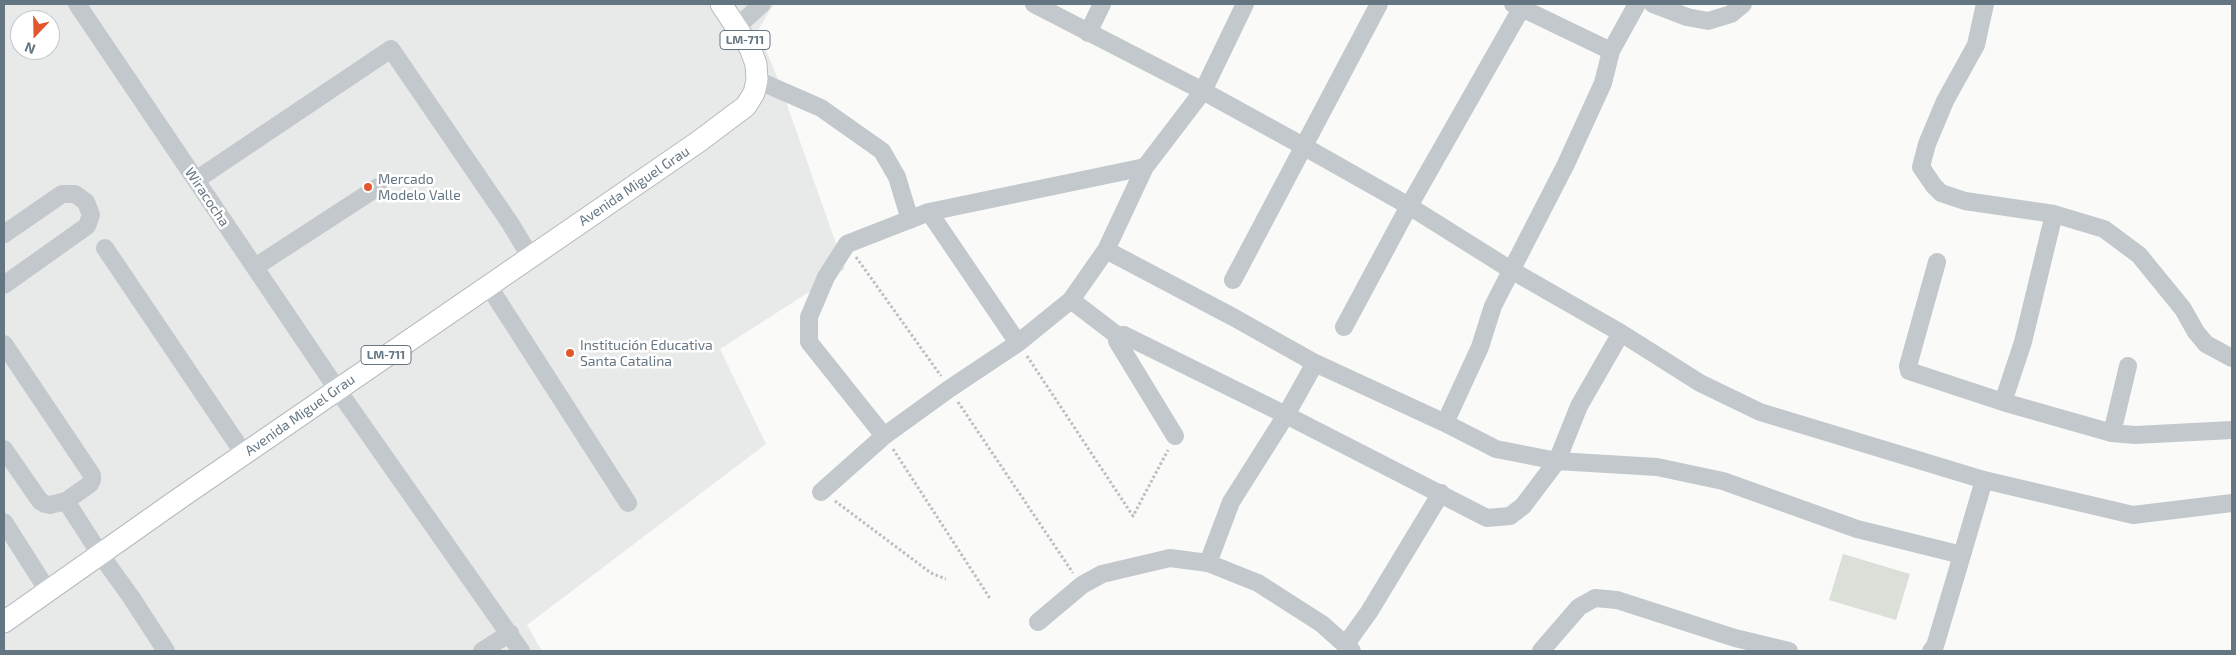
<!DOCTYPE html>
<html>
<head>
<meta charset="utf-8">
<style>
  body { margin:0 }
  #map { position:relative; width:2236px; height:655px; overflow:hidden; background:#fafaf8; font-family:"Exo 2",sans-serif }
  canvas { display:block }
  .frame { position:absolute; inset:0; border:5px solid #657683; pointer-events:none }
  .north { position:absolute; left:10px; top:10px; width:50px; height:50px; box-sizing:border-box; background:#fff; border:1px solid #c1c8cd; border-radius:50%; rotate:201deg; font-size:14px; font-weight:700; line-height:20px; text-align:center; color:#657683 }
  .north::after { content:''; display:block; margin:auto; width:18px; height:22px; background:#e4572e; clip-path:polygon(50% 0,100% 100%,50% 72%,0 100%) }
</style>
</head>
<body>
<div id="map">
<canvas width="2236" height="655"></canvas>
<div class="frame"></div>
<div class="north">N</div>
</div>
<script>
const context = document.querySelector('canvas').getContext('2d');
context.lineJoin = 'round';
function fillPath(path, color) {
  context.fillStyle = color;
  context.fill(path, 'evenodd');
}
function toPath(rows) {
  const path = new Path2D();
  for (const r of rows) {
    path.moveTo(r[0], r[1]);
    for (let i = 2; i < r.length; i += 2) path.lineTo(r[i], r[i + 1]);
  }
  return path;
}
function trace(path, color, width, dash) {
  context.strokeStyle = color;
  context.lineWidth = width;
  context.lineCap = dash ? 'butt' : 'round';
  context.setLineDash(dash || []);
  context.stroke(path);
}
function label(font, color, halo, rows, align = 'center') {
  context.font = font + ' "Exo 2",sans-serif';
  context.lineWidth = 5;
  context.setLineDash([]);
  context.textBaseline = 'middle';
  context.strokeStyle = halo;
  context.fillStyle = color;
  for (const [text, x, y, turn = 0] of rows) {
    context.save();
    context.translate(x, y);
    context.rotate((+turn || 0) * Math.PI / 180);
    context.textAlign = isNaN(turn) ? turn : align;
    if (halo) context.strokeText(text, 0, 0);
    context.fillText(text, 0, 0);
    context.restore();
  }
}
const built = toPath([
  [4,4,774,4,758,30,779,82,845,269,720,349,766,444,527,625,542,651,4,651],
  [20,20,50,20,50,50,20,50]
]);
const green = toPath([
  [1843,554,1910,574,1896,620,1829,600]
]);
const path = toPath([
  [856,257,941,376],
  [1027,356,1133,516,1168,450],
  [958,402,1073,573],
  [893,449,991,600],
  [835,501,931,573,946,579]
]);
const minor = toPath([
  [77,4,337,389,521,651],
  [1034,4,1203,91,1303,146,1409,206,1511,270,1621,333,1700,383,1760,412,1984,480,2133,515,2232,503],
  [1513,4,1611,51,1637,4],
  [1653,4,1687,17,1708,21,1731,14,1743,4],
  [1985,4,1976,45,1945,101,1927,144,1921,167,1934,186,1941,193,1965,201,2054,214,2104,229,2139,255,2183,309,2196,332,2206,344,2232,358],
  [737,27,762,4],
  [1088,33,1102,4],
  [757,80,821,108,882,151,897,177,910,220],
  [196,180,391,49,510,223,530,256],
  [929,212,1018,343],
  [4,234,62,194,75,194,86,202,91,215,87,226,4,285],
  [105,248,244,454],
  [1106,250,1233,317,1315,363,1445,423,1496,449,1557,461,1657,467,1723,481,1857,529,1962,555,1984,480],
  [1937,262,1908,366,1909,371,2003,402,2112,433,2135,435,2232,430],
  [255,267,378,187],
  [1233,280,1379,4],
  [488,285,628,503],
  [1071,300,1118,336],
  [1344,327,1409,206,1521,9],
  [4,344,92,475,92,480,90,484,66,501,50,505,45,504,40,501,4,449],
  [2003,402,2023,342,2054,214],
  [1445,423,1480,347,1493,306,1566,164,1603,83,1611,51],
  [2112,433,2128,366],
  [884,436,809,342,809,317,826,277,847,244,929,212,1145,167],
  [1175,436,1117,341,1118,336,1124,335,1286,415,1487,518,1510,516,1523,506,1557,461,1579,406,1621,333],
  [821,492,884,436,949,389,1018,343,1071,300,1106,250,1145,167,1203,91,1245,4],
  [66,501,100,554,131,597,166,651],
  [4,522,48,591],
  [1208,563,1231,502,1286,415,1315,363],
  [1038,622,1082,585,1102,574,1170,558,1208,563,1258,583,1322,624,1352,651],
  [1346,644,1369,612,1441,493],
  [482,651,510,633],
  [1541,651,1579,607,1595,598,1617,600,1735,638,1789,651],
  [1931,651,1935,646,1962,555]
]);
const major = toPath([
  [4,622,180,498,698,142,746,106,754,93,757,80,756,64,750,48,721,4]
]);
const markers = [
  [368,187,5,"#e4572e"],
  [570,353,5,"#e4572e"]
];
const shields = [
  [745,40,50],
  [386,355,50]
];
const shieldNames = [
  ["LM-711",745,40],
  ["LM-711",386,355]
];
const poiNames = [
  ["Mercado",378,179],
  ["Modelo Valle",378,195],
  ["Institución Educativa",580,345],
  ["Santa Catalina",580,361]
];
const streetNames = [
  ["Avenida Miguel Grau",634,186,-34],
  ["Wiracocha",207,197,56],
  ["Avenida Miguel Grau",300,415,-35]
];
fillPath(built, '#e8e9e9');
fillPath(green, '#dadfd7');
trace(major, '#b5babe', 23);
trace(path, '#bbbfc2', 3, [2.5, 2.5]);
trace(minor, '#c3c8cc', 18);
trace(major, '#fff', 21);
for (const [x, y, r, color] of markers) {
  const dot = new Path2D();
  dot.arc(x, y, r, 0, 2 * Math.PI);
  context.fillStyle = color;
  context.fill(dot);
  trace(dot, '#fff', 2);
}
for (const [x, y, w] of shields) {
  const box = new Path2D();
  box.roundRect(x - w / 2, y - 9.5, w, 19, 4);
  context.fillStyle = '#fff';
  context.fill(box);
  trace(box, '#657683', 1);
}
label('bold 12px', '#657683', null, shieldNames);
label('14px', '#657683', '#fff', poiNames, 'left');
label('14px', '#657683', '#fff', streetNames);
</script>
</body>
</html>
